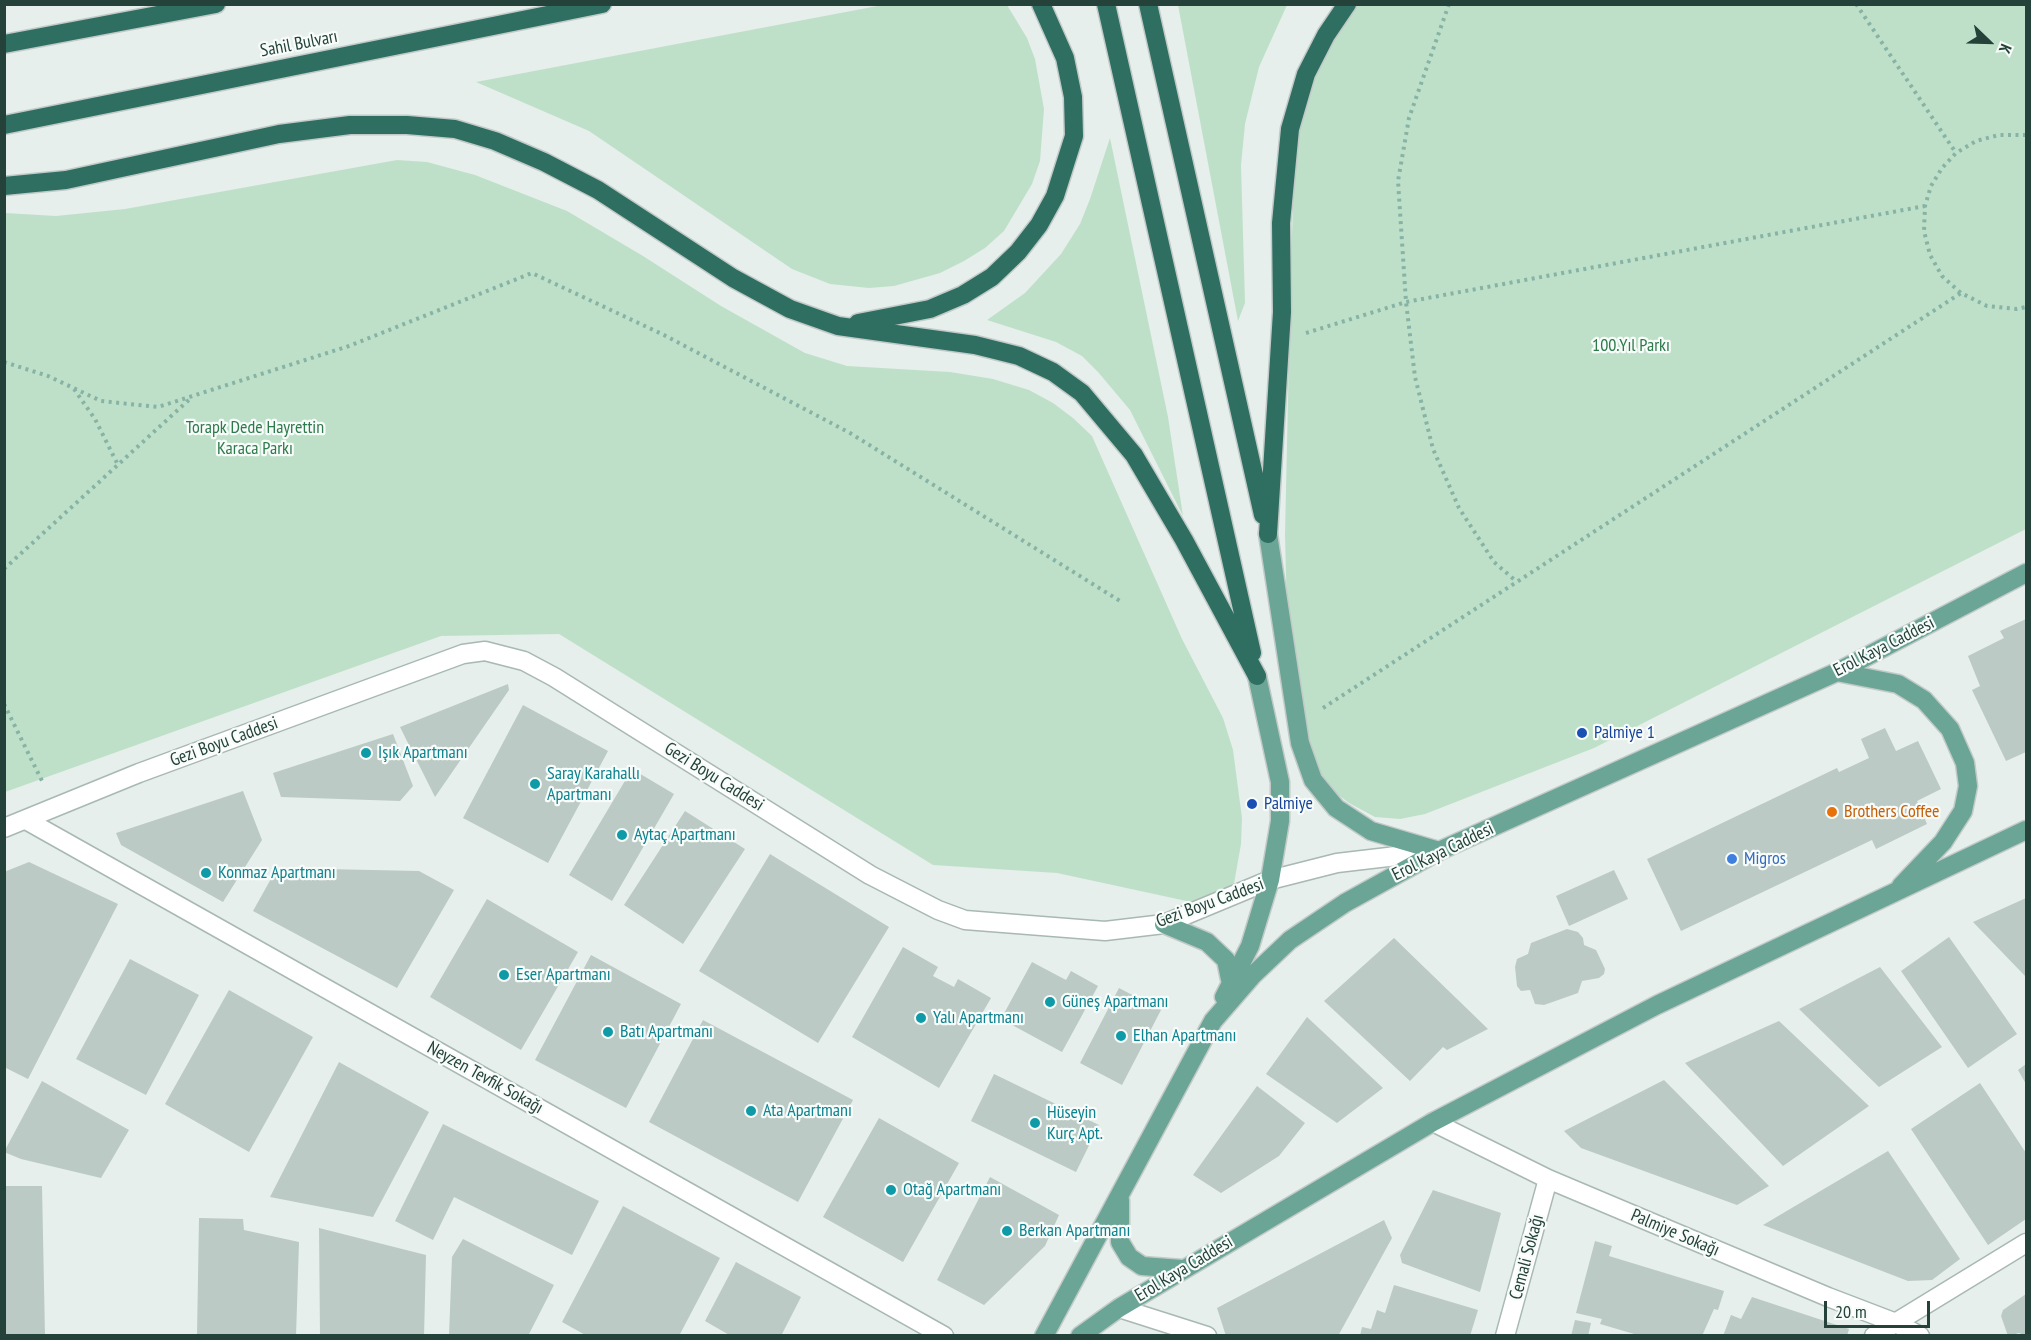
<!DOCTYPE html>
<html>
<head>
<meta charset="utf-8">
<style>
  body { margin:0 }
  #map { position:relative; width:2031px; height:1340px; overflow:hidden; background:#e6efeb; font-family:"PT Sans Narrow",sans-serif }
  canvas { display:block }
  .frame { position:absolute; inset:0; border:6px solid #24423a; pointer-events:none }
  .north { position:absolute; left:1959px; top:12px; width:60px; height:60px; -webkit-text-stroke:4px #f7fbf9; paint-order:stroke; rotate:113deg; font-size:16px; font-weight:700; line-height:24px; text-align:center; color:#24423a }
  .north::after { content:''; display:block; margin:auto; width:21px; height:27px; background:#24423a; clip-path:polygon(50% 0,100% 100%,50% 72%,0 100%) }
  .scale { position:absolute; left:1824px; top:1301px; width:106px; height:27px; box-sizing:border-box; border:3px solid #24423a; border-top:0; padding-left:8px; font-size:18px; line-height:21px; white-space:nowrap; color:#24423a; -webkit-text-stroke:4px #f7fbf9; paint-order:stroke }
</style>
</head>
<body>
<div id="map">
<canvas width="2031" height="1340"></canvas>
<div class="frame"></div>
<div class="north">K</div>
<div class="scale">20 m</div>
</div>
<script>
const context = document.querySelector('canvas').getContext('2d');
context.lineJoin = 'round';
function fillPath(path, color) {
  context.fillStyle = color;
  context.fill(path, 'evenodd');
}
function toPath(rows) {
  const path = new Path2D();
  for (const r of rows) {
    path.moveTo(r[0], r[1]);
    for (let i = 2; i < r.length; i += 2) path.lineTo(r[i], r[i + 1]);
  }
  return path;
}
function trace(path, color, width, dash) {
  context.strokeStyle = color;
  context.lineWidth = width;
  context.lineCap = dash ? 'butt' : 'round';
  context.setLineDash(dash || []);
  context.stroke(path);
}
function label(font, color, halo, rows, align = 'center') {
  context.font = font + ' "PT Sans Narrow",sans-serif';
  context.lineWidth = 4.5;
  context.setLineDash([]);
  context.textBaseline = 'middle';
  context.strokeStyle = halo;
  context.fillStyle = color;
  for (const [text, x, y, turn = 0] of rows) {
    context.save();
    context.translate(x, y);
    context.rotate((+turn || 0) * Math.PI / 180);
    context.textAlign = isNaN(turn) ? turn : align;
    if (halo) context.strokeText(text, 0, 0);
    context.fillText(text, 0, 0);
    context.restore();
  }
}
const green = toPath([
  [888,4,1007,5,1027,38,1035,59,1044,109,1040,161,1032,184,1004,231,985,248,964,261,940,273,894,286,869,288,830,284,792,269,589,131,476,82],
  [1178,5,1287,5,1259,67,1245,124,1241,165,1245,303,1238,321],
  [1348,5,2026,5,2026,529,1594,748,1425,814,1400,819,1375,817,1349,803,1325,785,1305,768,1288,657,1285,535,1291,261,1296,126,1307,84],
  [1110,138,1168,417,1183,516,1130,410,1098,372,1082,356,1056,342,987,320,1025,293,1061,254,1080,224,1090,199],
  [397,160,427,162,475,175,567,211,643,256,721,306,805,353,847,366,950,372,993,379,1029,390,1053,403,1073,418,1092,436,1182,639,1223,718,1233,750,1242,818,1241,844,1232,895,1219,908,1057,873,933,865,559,634,441,636,5,792,5,213,56,216,125,209]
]);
const building = toPath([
  [2026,619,2026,752,2006,761,1972,690,1980,686,1968,656,2004,638,2000,631],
  [508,684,509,690,435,797,400,727],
  [523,705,608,751,548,863,463,818],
  [1885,728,1896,751,1918,741,1941,789,1917,801,1927,824,1876,849,1872,840,1681,931,1647,859,1837,768,1839,772,1869,758,1861,739],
  [393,734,413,786,400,801,281,797,273,773],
  [632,769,674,794,612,901,569,875],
  [243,791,262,840,223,902,121,845,116,833],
  [685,811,745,849,683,944,624,905],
  [770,854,889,927,818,1043,699,971],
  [29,862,118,904,28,1079,4,1067,4,872],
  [277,868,419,871,454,890,397,988,253,911],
  [1614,870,1628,899,1569,926,1556,896],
  [2026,898,2026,977,1973,922],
  [487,899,578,952,521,1050,430,997],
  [1567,929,1578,932,1583,938,1584,945,1596,950,1605,969,1604,974,1599,978,1582,981,1578,993,1544,1005,1535,1004,1530,990,1521,991,1517,986,1515,967,1517,959,1528,954,1531,943],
  [1949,937,2017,1034,1968,1068,1901,971],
  [1394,938,1488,1029,1447,1050,1443,1047,1410,1081,1324,1001],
  [903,947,938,967,933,976,954,987,958,979,991,998,939,1088,852,1037],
  [591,955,681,1004,626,1108,535,1060],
  [130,959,199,995,146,1095,76,1059],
  [1032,962,1066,980,1071,971,1098,986,1062,1052,1001,1019],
  [1880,967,1942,1047,1879,1087,1799,1009],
  [1119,988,1161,1010,1122,1085,1080,1063],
  [229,990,313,1037,249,1152,165,1104],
  [1307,1017,1383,1088,1337,1123,1266,1074],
  [703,1020,853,1100,798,1202,649,1122],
  [1779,1021,1869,1106,1783,1166,1685,1063],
  [339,1062,429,1112,373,1217,270,1197],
  [2026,1064,2026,1084,2018,1070],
  [994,1074,1099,1125,1076,1172,971,1121],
  [1664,1080,1769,1186,1737,1205,1581,1148,1564,1131],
  [42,1081,129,1130,101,1178,21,1159,4,1152],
  [1980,1083,2026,1153,2026,1219,1988,1245,1911,1129],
  [1257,1086,1305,1123,1279,1156,1221,1193,1193,1175],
  [879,1118,959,1163,903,1262,823,1217],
  [443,1124,599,1201,572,1255,454,1197,433,1240,395,1221],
  [1888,1151,1960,1259,1932,1280,1908,1281,1763,1225],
  [990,1177,1059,1215,1045,1246,984,1305,937,1280],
  [4,1186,42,1186,45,1336,4,1336],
  [1433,1190,1501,1213,1480,1292,1402,1263,1400,1255],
  [623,1206,720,1258,679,1336,587,1336,562,1322],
  [199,1218,243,1219,244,1230,299,1242,296,1336,197,1336],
  [1384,1220,1392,1238,1338,1336,1226,1336,1217,1308],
  [319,1228,426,1255,424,1336,320,1336],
  [463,1239,554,1285,528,1336,449,1336,452,1257],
  [1595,1241,1612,1246,1609,1256,1724,1291,1718,1310,1714,1309,1702,1336,1641,1336,1600,1324,1602,1319,1576,1313],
  [736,1262,801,1297,781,1336,731,1336,705,1321],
  [1394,1285,1478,1310,1470,1336,1360,1336,1362,1327,1371,1329,1377,1310,1385,1313],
  [2026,1294,2026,1336,2019,1333,2008,1336,2001,1316,2003,1310],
  [1752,1297,1849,1329,1847,1336,1723,1336,1731,1315,1741,1319],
  [1575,1320,1591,1323,1588,1336,1571,1336]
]);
const path = toPath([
  [1449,4,1409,118,1398,181,1406,302,1415,377,1433,449,1459,508,1494,562,1517,582],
  [1856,4,1956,153],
  [2026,135,1999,135,1976,141,1956,153,1942,168,1931,186,1925,206,1924,231,1930,255,1942,276,1961,293,1987,306,2017,309,2026,307],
  [1306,333,1406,302,1925,206],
  [4,362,48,376,101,401,158,407,349,346,532,273,664,335,850,433,1120,601],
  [74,389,95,419,118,465],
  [4,569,192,397],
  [4,704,43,783],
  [1323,708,1961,293]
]);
const minor = toPath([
  [26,820,944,1336],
  [4,828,139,773,463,654,485,651,524,661,554,677,870,875,938,910,965,920,1105,931,1164,924,1270,880,1337,863,1439,851],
  [1433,1122,1548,1179,1828,1297,1896,1323,1920,1336],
  [1119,1308,1207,1336],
  [1505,1336,1548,1179],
  [1874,1336,2026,1243]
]);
const major = toPath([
  [1268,534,1300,743,1313,780,1336,808,1371,831,1439,851],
  [1837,672,1898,684,1924,700,1950,729,1965,763,1968,786,1963,811,1943,842,1901,886],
  [1164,924,1207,942,1226,960,1231,984],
  [1224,997,1250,946,1270,880,1280,821,1280,782,1257,676],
  [1120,1200,1120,1242,1129,1257,1142,1266,1182,1269],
  [1044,1336,1213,1021,1252,976,1290,940,1345,903,1439,851,1837,672,2026,573],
  [1080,1336,1119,1308,1433,1122,1657,1005,2026,830]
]);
const highway = toPath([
  [1106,4,1252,653],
  [1148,4,1263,515],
  [4,44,216,4],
  [4,125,602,4],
  [4,186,66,180,279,134,350,125,407,125,455,129,495,141,544,162,598,190,733,278,790,309,838,326,975,345,1019,356,1053,372,1082,393,1134,455,1184,540,1257,676],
  [858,323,930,309,963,295,992,277,1018,252,1039,225,1055,196,1074,136,1073,97,1065,58,1041,4],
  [1268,534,1282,312,1281,223,1290,129,1306,74,1326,35,1347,4]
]);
const markers = [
  [1582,733,6,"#1a4fb4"],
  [366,753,6,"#0f9aa8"],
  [535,784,6,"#0f9aa8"],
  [1252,804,6,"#1a4fb4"],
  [1832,812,6,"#e8710a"],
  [622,835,6,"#0f9aa8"],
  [1732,859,6,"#3f7fe0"],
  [206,873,6,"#0f9aa8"],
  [504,975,6,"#0f9aa8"],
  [1050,1002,6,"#0f9aa8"],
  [921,1018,6,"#0f9aa8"],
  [608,1032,6,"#0f9aa8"],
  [1121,1036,6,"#0f9aa8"],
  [751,1111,6,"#0f9aa8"],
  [1035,1123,6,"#0f9aa8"],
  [891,1190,6,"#0f9aa8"],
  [1007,1231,6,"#0f9aa8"]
];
const streetNames = [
  ["Sahil Bulvarı",299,44,-11],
  ["Erol Kaya Caddesi",1884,647,-27],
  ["Gezi Boyu Caddesi",224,742,-20],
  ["Gezi Boyu Caddesi",714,777,32],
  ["Erol Kaya Caddesi",1443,852,-26],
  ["Gezi Boyu Caddesi",1210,903,-20],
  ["Neyzen Tevfik Sokağı",485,1078,29],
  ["Palmiye Sokağı",1675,1233,23],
  ["Cemali Sokağı",1527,1257,-75],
  ["Erol Kaya Caddesi",1184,1269,-31]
];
const parkNames = [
  ["100.Yıl Parkı",1631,346],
  ["Torapk Dede Hayrettin",255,428],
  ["Karaca Parkı",255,449]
];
const transitNames = [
  ["Palmiye 1",1594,733],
  ["Palmiye",1264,804]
];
const cultureNames = [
  ["Işık Apartmanı",378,753],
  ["Saray Karahallı",547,774],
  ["Apartmanı",547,795],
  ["Aytaç Apartmanı",634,835],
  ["Konmaz Apartmanı",218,873],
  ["Eser Apartmanı",516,975],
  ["Güneş Apartmanı",1062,1002],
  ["Yalı Apartmanı",933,1018],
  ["Batı Apartmanı",620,1032],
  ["Elhan Apartmanı",1133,1036],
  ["Ata Apartmanı",763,1111],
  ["Hüseyin",1047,1113],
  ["Kurç Apt.",1047,1134],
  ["Otağ Apartmanı",903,1190],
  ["Berkan Apartmanı",1019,1231]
];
const foodNames = [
  ["Brothers Coffee",1844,812]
];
const shopNames = [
  ["Migros",1744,859]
];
fillPath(green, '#bfe0c8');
fillPath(building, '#bbcac4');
trace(minor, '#a8b8b2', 21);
trace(major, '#c2cac8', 21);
trace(highway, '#c2cac8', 21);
trace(path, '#86b3a5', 4, [3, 4.5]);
trace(minor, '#fff', 18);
trace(major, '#6aa596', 18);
trace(highway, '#2f6f62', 18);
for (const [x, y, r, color] of markers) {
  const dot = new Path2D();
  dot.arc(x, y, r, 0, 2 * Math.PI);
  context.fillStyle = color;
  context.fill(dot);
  trace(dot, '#f7fbf9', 2);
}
label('18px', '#24423a', '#f7fbf9', streetNames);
label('18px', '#2d7a4b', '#f7fbf9', parkNames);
label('18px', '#164399', '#f7fbf9', transitNames, 'left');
label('18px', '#0d838f', '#f7fbf9', cultureNames, 'left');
label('18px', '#c56008', '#f7fbf9', foodNames, 'left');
label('18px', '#366cbe', '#f7fbf9', shopNames, 'left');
</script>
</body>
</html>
